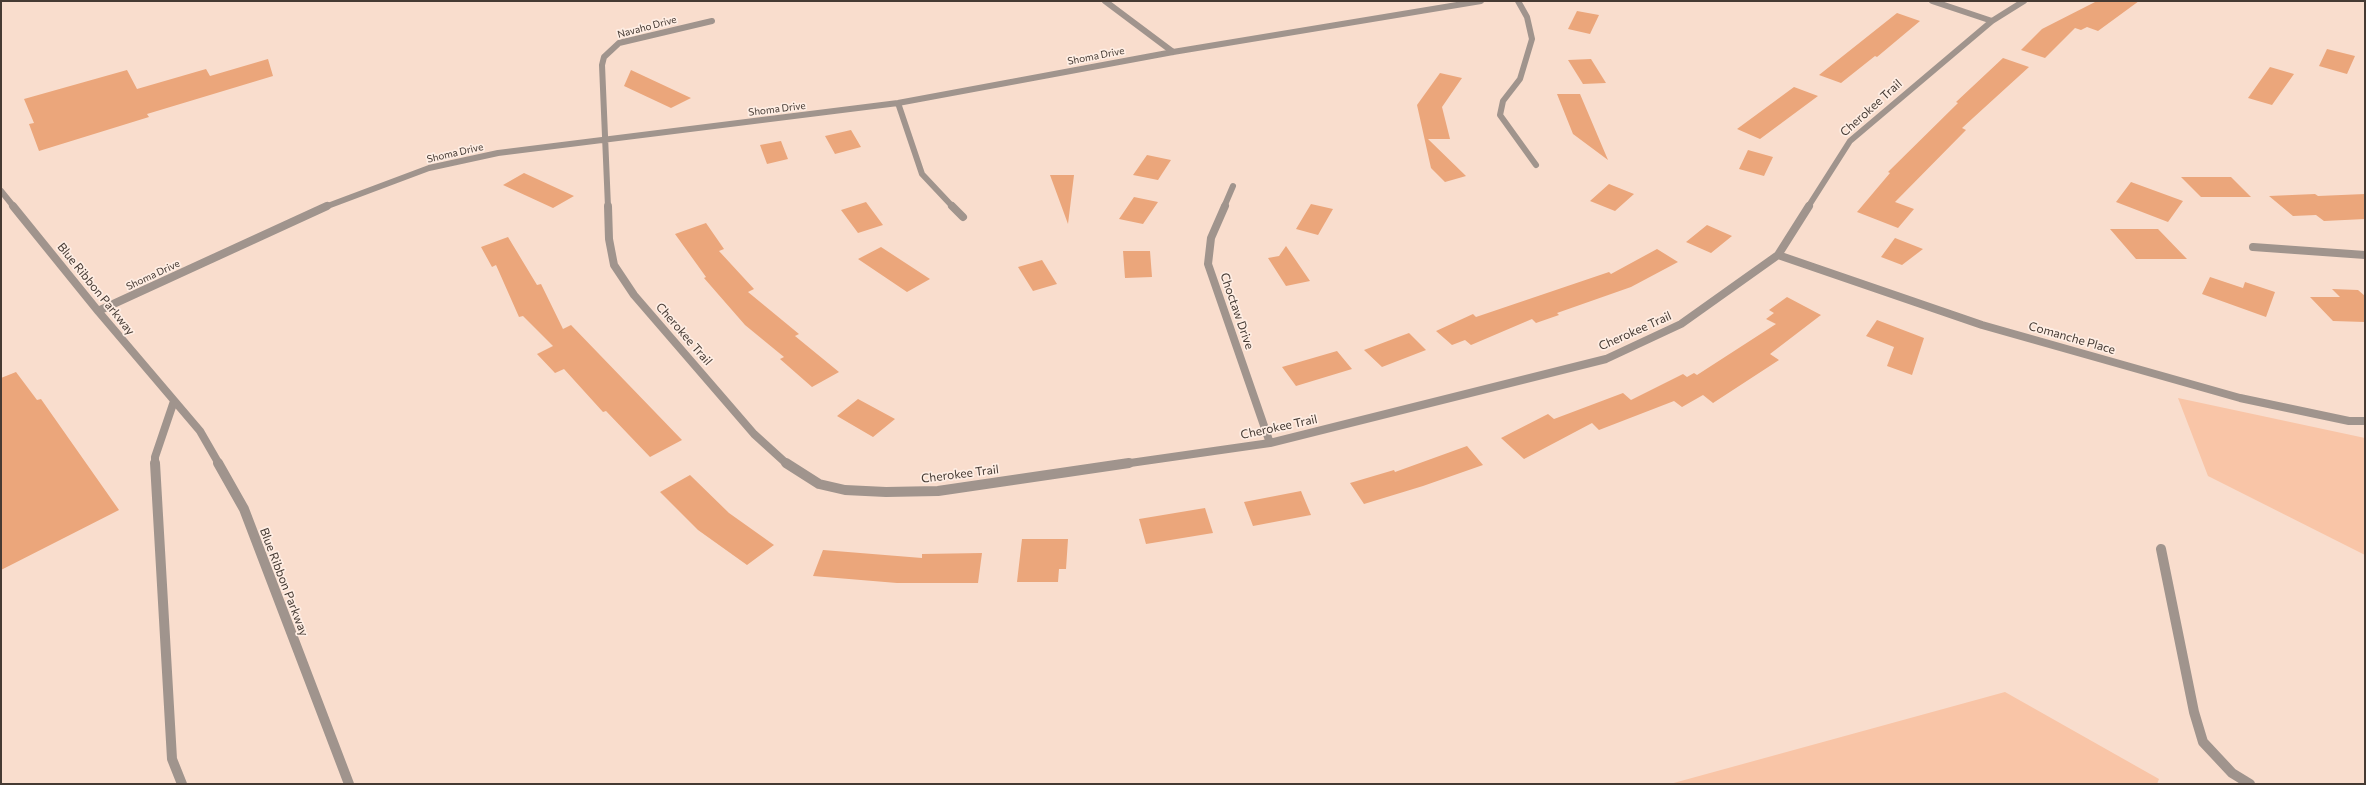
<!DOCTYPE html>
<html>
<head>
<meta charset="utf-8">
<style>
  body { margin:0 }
  #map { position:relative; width:2366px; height:785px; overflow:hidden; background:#f9ddcd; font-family:Commissioner,sans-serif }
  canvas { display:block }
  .frame { position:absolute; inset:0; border:2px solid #453a33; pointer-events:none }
</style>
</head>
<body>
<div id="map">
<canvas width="2366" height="785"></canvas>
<div class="frame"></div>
</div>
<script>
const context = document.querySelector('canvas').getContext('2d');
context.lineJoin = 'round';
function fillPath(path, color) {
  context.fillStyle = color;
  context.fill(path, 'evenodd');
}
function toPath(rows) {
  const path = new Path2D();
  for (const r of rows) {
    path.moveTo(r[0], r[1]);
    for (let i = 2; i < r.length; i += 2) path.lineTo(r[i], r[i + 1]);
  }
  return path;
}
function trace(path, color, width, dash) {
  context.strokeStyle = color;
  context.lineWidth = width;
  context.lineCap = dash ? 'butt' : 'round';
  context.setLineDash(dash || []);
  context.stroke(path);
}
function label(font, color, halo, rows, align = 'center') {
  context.font = font + ' Commissioner,sans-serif';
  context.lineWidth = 3.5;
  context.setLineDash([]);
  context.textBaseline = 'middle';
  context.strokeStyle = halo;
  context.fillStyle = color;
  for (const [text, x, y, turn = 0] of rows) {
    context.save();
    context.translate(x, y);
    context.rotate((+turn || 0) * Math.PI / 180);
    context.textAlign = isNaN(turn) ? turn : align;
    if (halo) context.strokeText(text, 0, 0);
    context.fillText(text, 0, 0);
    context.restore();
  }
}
const green = toPath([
  [2178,398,2365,438,2365,555,2208,476],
  [2005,692,2159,779,2157,784,1670,784]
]);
const building = toPath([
  [2097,1,2139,1,2098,31,2087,27,2081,30,2075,28,2045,58,2021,50,2042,29],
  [1577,11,1599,15,1590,34,1568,29],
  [1897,13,1920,21,1877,57,1875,56,1841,83,1819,75],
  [2327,49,2355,56,2347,74,2319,66],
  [2003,58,2029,67,1962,128,1966,130,1895,202,1914,209,1898,228,1857,212,1890,173,1888,172,1958,103,1956,102],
  [268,59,273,76,147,114,149,117,39,151,29,124,34,123,24,99,127,70,137,89,206,69,210,76],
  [1591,59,1606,83,1583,84,1568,60],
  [2270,67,2294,74,2272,105,2248,98],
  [631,70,691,98,671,108,624,86],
  [1440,73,1462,78,1442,107,1450,139,1428,139,1466,176,1445,182,1431,168,1417,105],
  [1794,87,1818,96,1760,139,1737,129],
  [1557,94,1580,94,1608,160,1573,134],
  [851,130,861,147,835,154,825,136],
  [781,141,788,159,767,164,760,145],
  [1748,150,1773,157,1764,176,1739,169],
  [1147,155,1171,160,1158,180,1133,175],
  [524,173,574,196,553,208,503,185],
  [1050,175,1074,175,1068,224],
  [2181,177,2231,177,2251,197,2201,197],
  [2131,182,2183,201,2168,222,2116,202],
  [1609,184,1634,194,1615,211,1590,201],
  [2315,194,2318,196,2365,194,2365,219,2324,221,2316,215,2293,216,2269,196],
  [1134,197,1158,202,1143,224,1119,219],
  [866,202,883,225,858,233,841,210],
  [1311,204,1333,209,1318,235,1296,229],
  [706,223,724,249,719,251,754,289,748,292,799,334,795,336,839,372,812,387,780,359,784,357,745,325,704,278,706,277,675,234],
  [1707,225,1732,236,1711,253,1686,242],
  [2110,229,2158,229,2187,259,2136,259],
  [508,237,537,285,541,284,563,329,571,325,682,440,650,457,606,411,603,412,564,369,555,373,537,354,553,346,523,316,519,317,496,265,492,267,481,247],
  [1895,238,1923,249,1902,265,1881,257],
  [1286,246,1310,281,1286,286,1268,258,1279,256],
  [881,247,930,279,907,292,858,259],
  [1657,249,1678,262,1631,287,1557,313,1559,315,1536,323,1532,319,1471,345,1465,340,1452,345,1436,331,1473,314,1476,317,1609,272,1611,274],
  [1123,251,1150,251,1152,277,1125,278],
  [1042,260,1057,284,1033,291,1018,267],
  [2210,277,2243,288,2245,282,2275,292,2266,317,2202,294],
  [2332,289,2358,290,2365,296,2365,322,2333,321,2310,297,2340,297],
  [1787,297,1821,315,1770,354,1779,360,1713,403,1703,395,1682,407,1674,401,1599,430,1592,423,1524,459,1501,438,1548,414,1554,419,1623,393,1631,400,1683,374,1687,377,1694,373,1697,375,1776,324,1766,319,1774,313,1769,310],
  [1877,320,1924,338,1912,375,1887,366,1894,347,1866,336],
  [1409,333,1426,350,1382,367,1364,350],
  [1337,351,1352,369,1296,386,1282,367],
  [16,372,37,400,41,399,119,510,1,570,1,378],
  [858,399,895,419,873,437,837,416],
  [1467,446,1483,465,1423,486,1364,504,1350,483,1394,470,1395,472],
  [690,475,729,513,774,545,747,565,698,530,660,492],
  [1301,491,1311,515,1253,526,1244,502],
  [1205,508,1213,533,1146,544,1139,519],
  [1022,539,1068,539,1066,569,1059,569,1058,582,1017,582],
  [823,550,922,558,922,554,982,553,978,583,897,583,813,576]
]);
const service = toPath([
  [2161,549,2194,712,2203,742,2232,773,2250,784]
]);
const minorFar2 = toPath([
  [1105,1,1173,52],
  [1518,1,1527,17,1532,39,1520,79,1503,101,1500,115,1536,165],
  [1932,1,1992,21],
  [898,103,922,174,953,207],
  [1,191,14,207],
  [325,207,429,168,498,153,898,103,1173,52,1481,1],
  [608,207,602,65,604,57,619,43,712,21],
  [1224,207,1233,186],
  [1808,207,1850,141,1992,21,2024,1]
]);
const minorFar1 = toPath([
  [13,206,98,311,200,431,219,464],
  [608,206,609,239,614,265,634,295,754,434,787,464],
  [952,206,963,217],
  [1225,206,1211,238,1208,264,1270,443],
  [2253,247,2365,255],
  [1778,255,1982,325,2240,398,2349,421,2365,421],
  [98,311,327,206],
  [155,464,155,457,174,401],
  [1123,464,1270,443,1606,359,1681,324,1778,255,1809,206]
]);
const minor = toPath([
  [155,463,172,759,182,784],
  [218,463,244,509,349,784],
  [786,463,819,484,845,490,886,492,938,491,1129,463]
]);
const farStreetnames = [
  ["Navaho Drive",647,27,-15],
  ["Shoma Drive",1096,56,-11],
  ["Shoma Drive",777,109,-7],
  ["Shoma Drive",455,153,-13],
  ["Shoma Drive",153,275,-25]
];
const streetNames = [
  ["Cherokee Trail",1871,108,-42],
  ["Blue Ribbon Parkway",96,289,51],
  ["Choctaw Drive",1237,311,71],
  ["Cherokee Trail",1635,331,-24],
  ["Cherokee Trail",684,334,49],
  ["Comanche Place",2072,338,16],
  ["Cherokee Trail",1279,427,-12],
  ["Cherokee Trail",960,474,-7],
  ["Blue Ribbon Parkway",284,582,69]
];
fillPath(green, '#f9c5a7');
fillPath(building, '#eba67b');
trace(service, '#a0948d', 10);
trace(minorFar2, '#a0948d', 6);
trace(minorFar1, '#a0948d', 8);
trace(minor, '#a0948d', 10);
label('10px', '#453a33', '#feede3', farStreetnames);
label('12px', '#453a33', '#feede3', streetNames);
</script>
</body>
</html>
